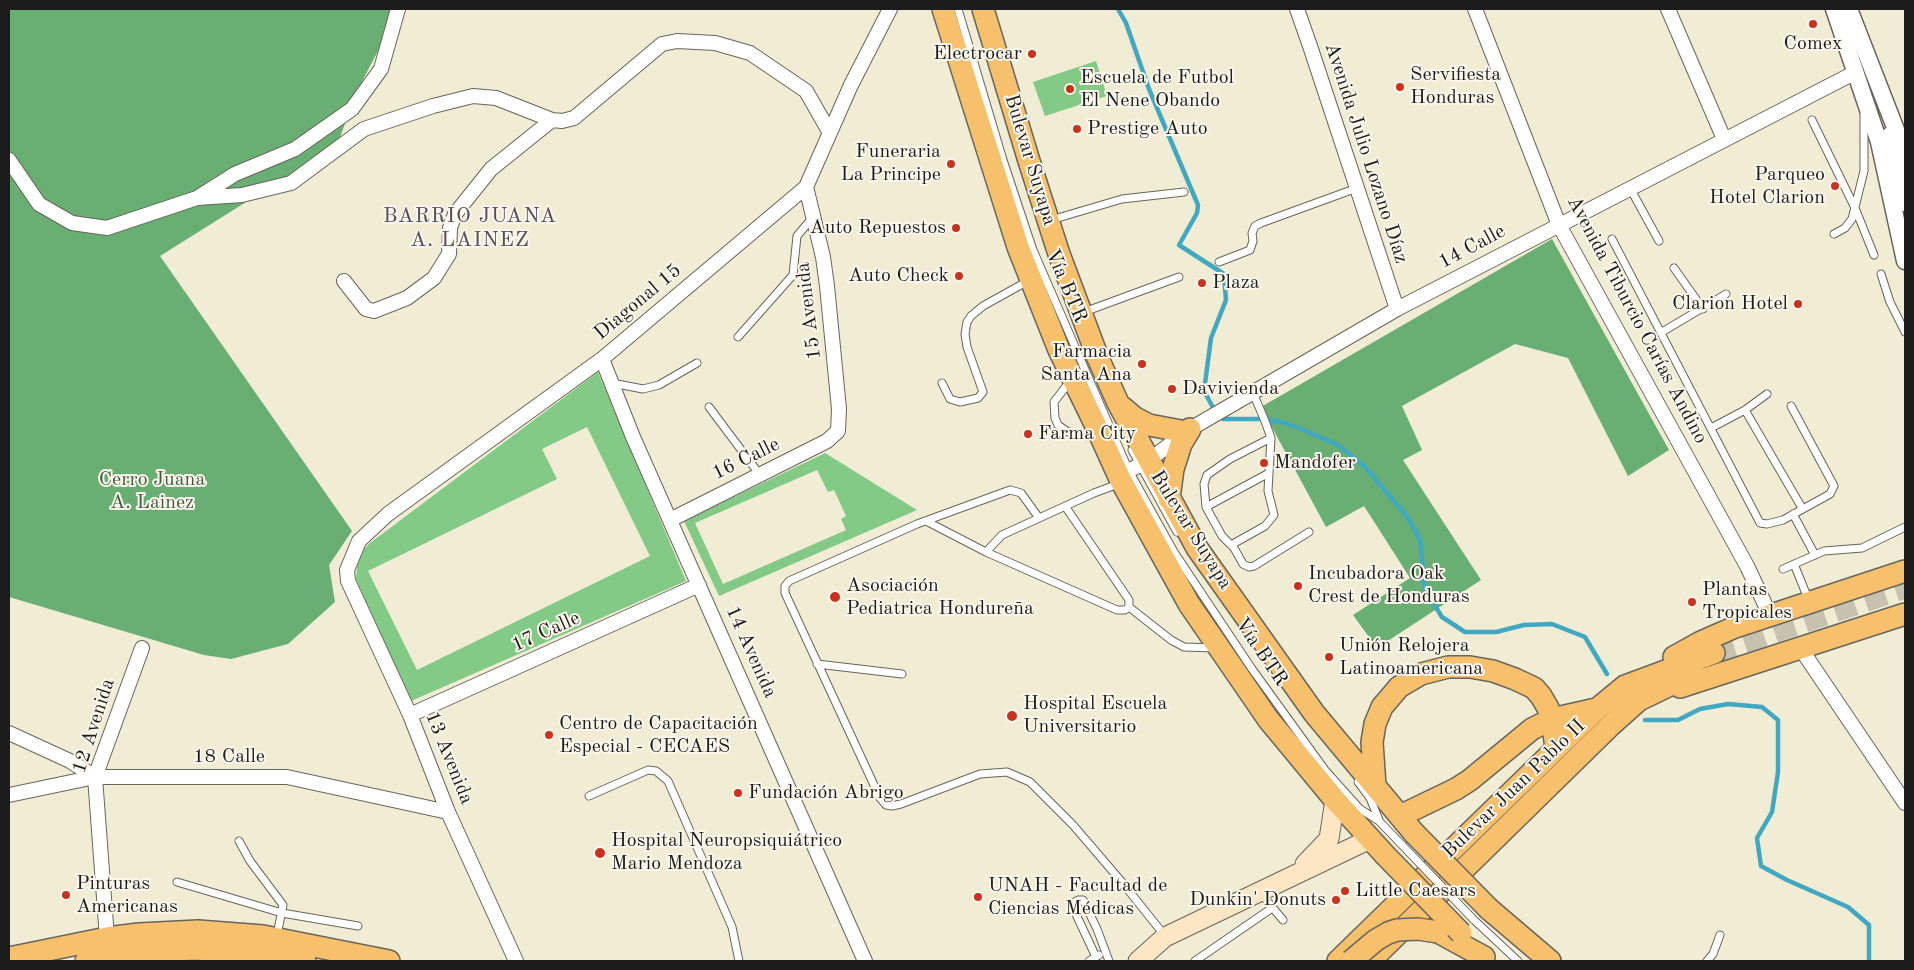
<!DOCTYPE html>
<html>
<head>
<meta charset="utf-8">
<style>
  body { margin:0 }
  #map { position:relative; width:1914px; height:970px; overflow:hidden; background:#f1ecd4; font-family:"Old Standard TT",serif }
  canvas { display:block }
  .frame { position:absolute; inset:0; border:10px solid #1c1c1c; pointer-events:none }
</style>
</head>
<body>
<div id="map">
<canvas width="1914" height="970"></canvas>
<div class="frame"></div>
</div>
<script>
const context = document.querySelector('canvas').getContext('2d');
context.lineJoin = 'round';
function fillPath(path, color) {
  context.fillStyle = color;
  context.fill(path, 'evenodd');
}
function toPath(rows) {
  const path = new Path2D();
  for (const r of rows) {
    path.moveTo(r[0], r[1]);
    for (let i = 2; i < r.length; i += 2) path.lineTo(r[i], r[i + 1]);
  }
  return path;
}
function trace(path, color, width, dash) {
  context.strokeStyle = color;
  context.lineWidth = width;
  context.lineCap = dash ? 'butt' : 'round';
  context.setLineDash(dash || []);
  context.stroke(path);
}
function label(font, color, halo, rows, align = 'center') {
  context.font = font + ' "Old Standard TT",serif';
  context.lineWidth = 4;
  context.setLineDash([]);
  context.textBaseline = 'middle';
  context.strokeStyle = halo;
  context.fillStyle = color;
  for (const [text, x, y, turn = 0] of rows) {
    context.save();
    context.translate(x, y);
    context.rotate((+turn || 0) * Math.PI / 180);
    context.textAlign = isNaN(turn) ? turn : align;
    if (halo) context.strokeText(text, 0, 0);
    context.fillText(text, 0, 0);
    context.restore();
  }
}
const green = toPath([
  [1096,61,1107,96,1045,116,1033,82],
  [598,372,686,581,411,701,356,579,357,566,362,551,370,543],
  [587,427,650,556,417,670,368,571,557,479,542,449],
  [825,453,917,510,719,596,684,521],
  [817,470,828,492,834,490,846,516,841,519,846,530,723,584,695,523]
]);
const forest = toPath([
  [9,9,400,9,358,89,337,145,160,256,352,531,329,565,335,602,288,644,231,659,204,655,9,597],
  [1552,239,1669,450,1628,476,1568,358,1515,344,1402,406,1422,450,1403,460,1481,580,1377,648,1353,615,1410,578,1364,506,1326,527,1261,407]
]);
const stream = toPath([
  [1118,9,1126,23,1149,89,1198,205,1197,213,1179,245,1224,274,1226,300,1211,338,1204,391,1216,413,1223,419,1264,419,1282,422,1306,431,1338,445,1365,467,1406,515,1420,539,1425,590,1442,617,1465,632,1496,632,1524,625,1552,624,1585,637,1607,674],
  [1645,720,1678,720,1700,709,1728,704,1762,707,1778,720,1778,772,1772,812,1757,838,1761,866,1787,880,1848,907,1869,925,1869,961]
]);
const primaryTunnel = toPath([
  [1714,653,1905,588]
]);
const service = toPath([
  [958,9,1003,160,1033,250,1129,471,1174,552,1252,669,1325,770,1360,809,1379,821,1402,845],
  [1812,120,1855,208,1874,255],
  [1630,188,1659,241],
  [1051,220,1122,199,1184,192],
  [1834,234,1845,228,1852,219,1864,171,1864,114],
  [1612,239,1760,523,1767,524,1783,520,1830,494,1834,486,1791,406],
  [1219,262,1250,250,1253,241,1252,233,1255,226,1261,223,1357,188],
  [1674,268,1703,309],
  [1881,274,1890,302,1905,332],
  [1084,312,1179,277],
  [1662,332,1726,294],
  [738,337,793,275,797,236,813,217],
  [1071,380,1054,402,1055,418,1058,425,1068,432,1086,436,1098,436],
  [612,383,643,389,659,385,697,363],
  [942,383,950,399,960,402,978,398,983,392,967,347,965,334,967,322,971,316,983,306,1028,281],
  [709,407,760,475],
  [1745,410,1802,508],
  [1711,428,1745,410,1767,394],
  [1271,438,1230,459,1207,475,1204,484,1206,507,1222,536,1234,548,1243,564,1249,567,1254,566,1309,532],
  [1132,450,1177,532],
  [1121,483,1094,493,1002,535,986,552,1117,610,1125,610,1129,607],
  [1065,506,1129,600,1129,607,1171,640,1184,647,1215,648],
  [1206,507,1269,473],
  [1793,514,1815,555],
  [1039,518,1021,493,1010,490,917,524,789,581,785,586,785,593,880,798,886,805,892,806,901,804,980,774,1007,772,1030,782,1073,825,1121,881,1165,936],
  [926,521,986,552],
  [1231,545,1265,526,1274,515,1268,491,1271,438,1265,421,1253,393],
  [1794,564,1809,601],
  [1783,569,1824,551,1862,548,1905,527],
  [817,664,902,674],
  [1358,782,1370,798,1379,820],
  [589,796,648,770,656,771,668,781,732,927,739,961],
  [239,841,250,861,283,905,277,935],
  [177,882,282,913,358,926],
  [1262,891,1267,901,1283,920],
  [1473,919,1518,961],
  [1096,957,1074,910,1073,903,1078,900,1083,900,1097,929,1109,961],
  [1089,961,1099,955],
  [1195,961,1272,908],
  [1707,961,1713,954,1720,935]
]);
const minor = toPath([
  [1297,9,1310,46,1397,309],
  [1475,9,1559,225,1747,566,1770,615],
  [1668,9,1724,139],
  [9,160,39,204,72,223,107,228,197,198,235,174,295,149,352,109,381,69,398,9],
  [197,198,242,195,291,183,364,129,433,106,473,96,496,98,552,120,562,121,574,118,662,44,677,41,715,43,750,53,806,91,830,133],
  [344,281,366,309,374,311,407,298,434,278,449,254,450,228,455,214,491,169,552,120],
  [602,359,633,437,865,961],
  [1118,476,1148,461,1190,429,1397,309,1856,72],
  [670,520,827,441,838,431,839,409,827,286,823,257,806,187],
  [1801,649,1905,803],
  [410,715,699,585],
  [9,733,70,761,95,777],
  [9,795,95,777,287,777,448,812],
  [107,938,95,777,142,648],
  [516,961,448,812,410,715,348,581,347,570,359,541,388,514,602,359,806,187,851,85,890,9]
]);
const tertiary = toPath([
  [1834,9,1879,142,1905,261],
  [1849,9,1905,153],
  [1890,135,1905,203]
]);
const secondary = toPath([
  [1305,864,1329,839,1335,800],
  [1138,961,1165,937,1370,839]
]);
const primary = toPath([
  [943,9,1018,247,1059,350,1096,426,1120,479,1189,604,1268,719,1335,800,1385,855],
  [983,9,1029,161,1059,254,1098,358,1118,403,1197,548,1314,713,1414,833],
  [1122,407,1135,418,1149,425,1186,432],
  [1169,499,1173,469,1181,444,1190,429],
  [1674,657,1701,642,1735,627,1905,571],
  [1680,687,1905,614],
  [1375,786,1372,742,1375,724,1382,707,1399,687,1421,674,1448,667,1470,667,1493,671,1515,679,1534,688,1541,696,1548,708,1552,719,1556,748],
  [1400,816,1456,789,1470,780,1532,729,1552,719,1596,709],
  [1489,909,1550,961],
  [1438,932,1484,957],
  [9,958,107,938,139,934,198,931,263,936,389,961],
  [86,961,136,952,195,949,259,953,305,961],
  [1338,961,1597,709,1625,686,1714,653],
  [1370,961,1611,725,1639,700,1693,674]
]);
const serviceBridge = toPath([
  [1402,845,1473,919]
]);
const primaryBridge = toPath([
  [1414,833,1489,909],
  [1385,855,1461,933],
  [1351,961,1376,940,1388,933,1397,930,1418,929,1438,932]
]);
const markers = [
  [1813,24,5,"#c8321e"],
  [1032,54,5,"#c8321e"],
  [1400,87,5,"#c8321e"],
  [1070,89,5,"#c8321e"],
  [1077,129,5,"#c8321e"],
  [951,164,5,"#c8321e"],
  [1835,186,5,"#c8321e"],
  [956,228,5,"#c8321e"],
  [959,276,5,"#c8321e"],
  [1202,283,5,"#c8321e"],
  [1798,304,5,"#c8321e"],
  [1142,364,5,"#c8321e"],
  [1172,389,5,"#c8321e"],
  [1028,434,5,"#c8321e"],
  [1264,463,5,"#c8321e"],
  [1298,586,5,"#c8321e"],
  [835,597,6,"#c8321e"],
  [1692,602,5,"#c8321e"],
  [1329,657,5,"#c8321e"],
  [1012,716,6,"#c8321e"],
  [549,735,5,"#c8321e"],
  [738,793,5,"#c8321e"],
  [600,853,6,"#c8321e"],
  [1345,891,5,"#c8321e"],
  [66,895,5,"#c8321e"],
  [978,897,5,"#c8321e"],
  [1336,900,5,"#c8321e"]
];
const poiNames = [
  ["Comex",1813,44,"center"],
  ["Electrocar",1022,54,"right"],
  ["Servifiesta",1410,75],
  ["Honduras",1410,98],
  ["Escuela de Futbol",1080,78],
  ["El Nene Obando",1080,101],
  ["Prestige Auto",1087,129],
  ["Funeraria",941,152,"right"],
  ["La Principe",941,175,"right"],
  ["Parqueo",1825,175,"right"],
  ["Hotel Clarion",1825,198,"right"],
  ["Auto Repuestos",946,228,"right"],
  ["Auto Check",949,276,"right"],
  ["Plaza",1212,283],
  ["Clarion Hotel",1788,304,"right"],
  ["Farmacia",1132,352,"right"],
  ["Santa Ana",1132,375,"right"],
  ["Davivienda",1182,389],
  ["Farma City",1038,434],
  ["Mandofer",1274,463],
  ["Incubadora Oak",1308,574],
  ["Crest de Honduras",1308,597],
  ["Asociación",846,586],
  ["Pediatrica Hondureña",846,609],
  ["Plantas",1702,590],
  ["Tropicales",1702,613],
  ["Unión Relojera",1339,646],
  ["Latinoamericana",1339,669],
  ["Hospital Escuela",1023,704],
  ["Universitario",1023,727],
  ["Centro de Capacitación",559,724],
  ["Especial - CECAES",559,747],
  ["Fundación Abrigo",748,793],
  ["Hospital Neuropsiquiátrico",611,841],
  ["Mario Mendoza",611,864],
  ["Pinturas",76,884],
  ["Americanas",76,907],
  ["UNAH - Facultad de",988,886],
  ["Ciencias Médicas",988,909],
  ["Little Caesars",1355,891],
  ["Dunkin' Donuts",1326,900,"right"]
];
const streetNames = [
  ["Avenida Julio Lozano Díaz",1366,153,72],
  ["Bulevar Suyapa",1030,160,73],
  ["14 Calle",1472,247,-28],
  ["Vía BTR",1066,286,67],
  ["Diagonal 15",638,302,-40],
  ["15 Avenida",809,311,-97],
  ["Avenida Tiburcio Carías Andino",1637,320,62],
  ["16 Calle",746,459,-26],
  ["Bulevar Suyapa",1191,530,58],
  ["17 Calle",546,632,-24],
  ["14 Avenida",751,652,66],
  ["Vía BTR",1261,652,56],
  ["12 Avenida",94,726,-72],
  ["18 Calle",229,757],
  ["13 Avenida",449,758,68],
  ["Bulevar Juan Pablo II",1514,789,-44]
];
const parkNames = [
  ["Cerro Juana",152,480],
  ["A. Lainez",152,503]
];
const neighbourhoodNames = [
  ["BARRIO JUANA",470,216],
  ["A. LAINEZ",470,240]
];
fillPath(green, '#82ca85');
fillPath(forest, '#69ae72');
trace(stream, '#40a8c0', 4.5);
trace(primaryTunnel, '#c6c2af', 21, [21, 11]);
trace(service, '#67655c', 9);
trace(minor, '#67655c', 16);
trace(tertiary, '#67655c', 19);
trace(secondary, '#67655c', 21);
trace(primary, '#67655c', 24);
trace(service, '#fff', 7);
trace(minor, '#fff', 14);
trace(tertiary, '#fff', 16);
trace(secondary, '#fce6c4', 19);
trace(primary, '#f7c06c', 21);
trace(serviceBridge, '#67655c', 9, []);
trace(primaryBridge, '#67655c', 24, []);
trace(serviceBridge, '#fff', 7);
trace(primaryBridge, '#f7c06c', 21);
for (const [x, y, r, color] of markers) {
  const dot = new Path2D();
  dot.arc(x, y, r, 0, 2 * Math.PI);
  context.fillStyle = color;
  context.fill(dot);
  trace(dot, '#fbf7ec', 2);
}
label('20px', '#1c1c1c', '#fbf7ec', poiNames, 'left');
label('20px', '#1c1c1c', '#fbf7ec', streetNames);
label('20px', '#405941', '#fbf7ec', parkNames);
context.letterSpacing = '1px';
label('21px', '#564d5c', '#fbf7ec', neighbourhoodNames);
context.letterSpacing = '0px';
</script>
</body>
</html>
